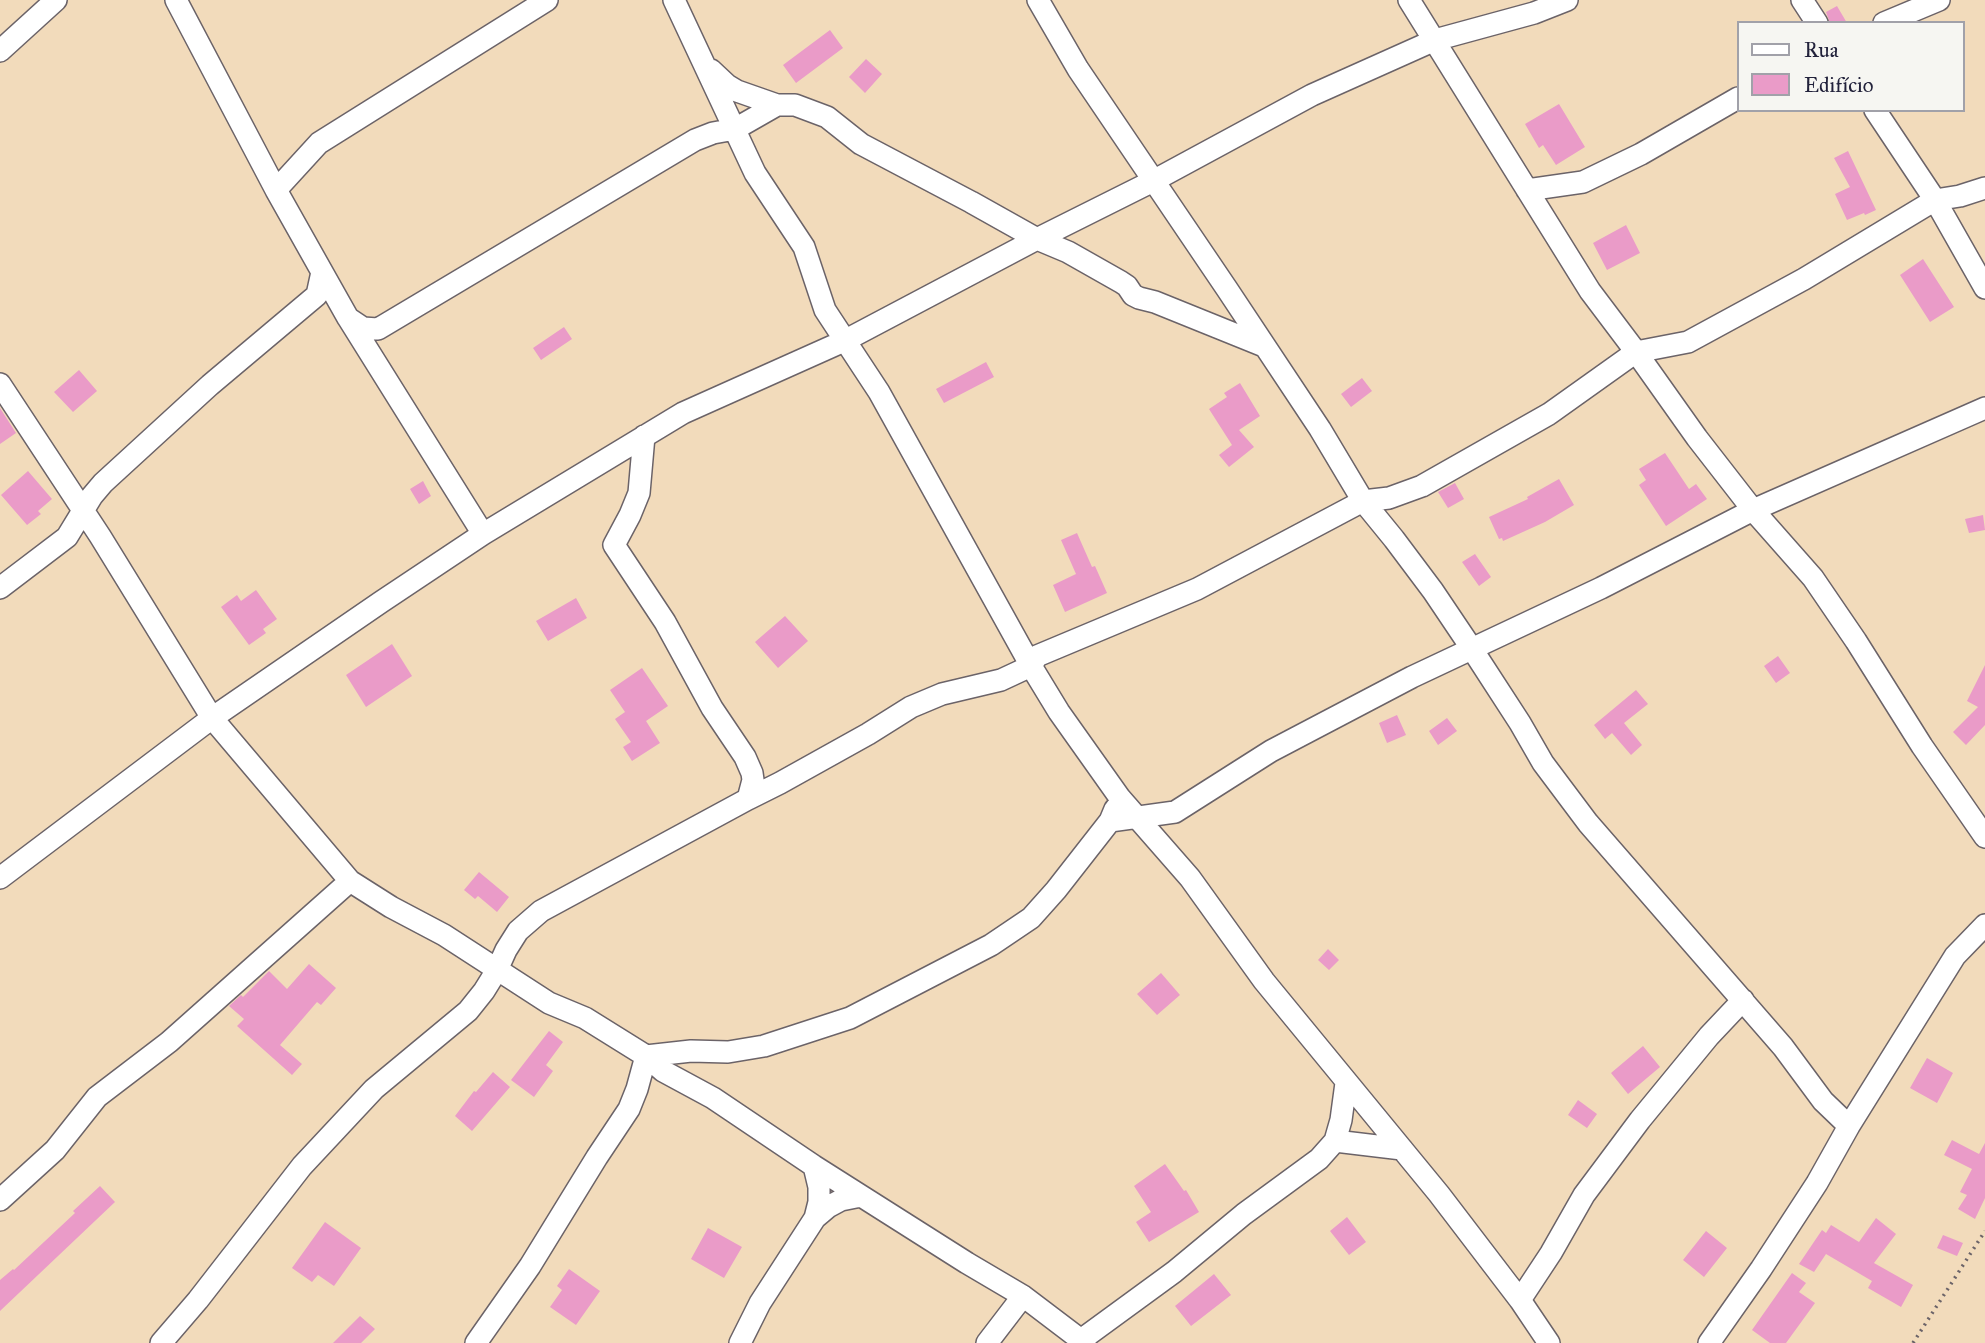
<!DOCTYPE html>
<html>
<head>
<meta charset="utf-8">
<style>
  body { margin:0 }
  #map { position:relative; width:1985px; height:1343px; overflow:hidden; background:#f2dbbb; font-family:"IM FELL Great Primer",serif }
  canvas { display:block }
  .legend { position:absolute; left:1737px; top:21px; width:228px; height:91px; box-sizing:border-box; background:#f6f6f2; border:2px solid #a1a1a9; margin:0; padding:9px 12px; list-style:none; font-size:21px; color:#22223b }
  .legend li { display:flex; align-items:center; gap:14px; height:35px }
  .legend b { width:35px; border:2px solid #a1a1a9 }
</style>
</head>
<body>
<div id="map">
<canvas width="1985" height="1343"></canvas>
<ul class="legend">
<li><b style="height:9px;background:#fff"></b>Rua</li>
<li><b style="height:19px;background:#ea9bc8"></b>Edifício</li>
</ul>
</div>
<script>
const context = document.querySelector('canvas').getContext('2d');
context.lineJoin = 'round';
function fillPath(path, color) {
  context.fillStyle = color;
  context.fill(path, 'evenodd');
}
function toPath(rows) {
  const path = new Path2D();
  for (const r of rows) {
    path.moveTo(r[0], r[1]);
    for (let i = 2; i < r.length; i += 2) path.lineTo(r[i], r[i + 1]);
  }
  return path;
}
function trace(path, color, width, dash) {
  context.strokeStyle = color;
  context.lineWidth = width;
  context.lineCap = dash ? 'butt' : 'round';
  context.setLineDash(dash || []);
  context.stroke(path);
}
const building = toPath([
  [1837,6,1847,23,1830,23,1826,12],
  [830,30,843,48,796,83,783,65],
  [866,59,882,74,865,93,849,77],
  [1559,104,1585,147,1556,165,1543,145,1539,148,1525,124],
  [1848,151,1876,210,1865,215,1864,213,1847,220,1835,194,1850,187,1834,158],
  [1626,225,1640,253,1607,270,1593,243],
  [1923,259,1954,307,1930,322,1900,275],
  [564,327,572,339,541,360,533,348],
  [986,362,994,377,944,403,936,389],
  [79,370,97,391,73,412,54,392],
  [1362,378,1372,391,1351,407,1341,394],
  [1240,383,1260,416,1239,430,1254,447,1229,467,1219,455,1232,445,1209,409,1227,397,1224,393],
  [0,408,16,433,0,444],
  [1665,453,1689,489,1696,484,1707,499,1666,526,1639,485,1646,480,1639,469],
  [28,471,52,499,38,511,41,514,27,525,1,495],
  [1559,479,1574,505,1545,522,1503,541,1502,538,1499,539,1489,517,1528,499,1527,497],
  [423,481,431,496,419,504,410,489],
  [1455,483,1464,499,1448,508,1438,492],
  [1983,515,1985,530,1969,533,1965,519],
  [1077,533,1092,567,1095,566,1107,593,1065,612,1053,585,1076,574,1061,540],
  [1475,554,1491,577,1479,586,1462,562],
  [256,590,277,619,263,629,266,633,249,645,221,607,237,595,241,601],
  [576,598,587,618,548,641,536,621],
  [785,616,808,641,778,668,755,642],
  [392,644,412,676,366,707,346,675],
  [1778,656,1790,673,1776,683,1764,666],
  [1985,665,1985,725,1966,745,1953,732,1978,707,1967,701],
  [642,668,668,706,646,721,660,743,632,761,623,747,631,742,615,719,625,712,610,690],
  [1636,690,1648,704,1624,723,1642,745,1631,755,1612,733,1605,739,1594,725],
  [1397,715,1406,735,1387,743,1379,723],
  [1447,718,1457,731,1438,745,1429,731],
  [479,872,509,897,497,912,478,896,475,899,464,890],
  [1328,949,1339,960,1329,970,1318,960],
  [309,964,336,988,321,1005,317,1002,280,1045,302,1064,292,1075,237,1026,244,1019,229,1006,241,995,243,997,269,971,287,989],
  [1161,973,1180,995,1157,1015,1137,994],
  [549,1031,563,1042,546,1065,553,1071,534,1097,511,1080],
  [1643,1046,1660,1067,1628,1094,1611,1073],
  [1927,1058,1953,1073,1937,1103,1910,1088],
  [493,1072,510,1087,472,1131,455,1116,474,1091,476,1092],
  [1578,1100,1597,1114,1587,1128,1568,1115],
  [1952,1140,1979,1154,1985,1143,1985,1198,1975,1219,1958,1209,1967,1195,1960,1192,1972,1169,1944,1155],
  [1165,1164,1184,1191,1186,1190,1199,1212,1149,1242,1136,1222,1151,1212,1134,1186],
  [100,1186,115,1202,0,1311,0,1280,13,1269,14,1270,75,1213,73,1211],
  [1347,1217,1366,1242,1349,1255,1330,1231],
  [1876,1218,1896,1234,1874,1263,1913,1285,1901,1307,1868,1288,1872,1281,1826,1254,1814,1272,1799,1264,1822,1230,1826,1233,1831,1225,1859,1242],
  [325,1222,361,1248,334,1286,318,1275,312,1282,292,1268],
  [708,1228,742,1247,724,1278,691,1259],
  [1706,1231,1727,1248,1704,1277,1683,1260],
  [1943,1235,1963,1243,1957,1256,1937,1248],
  [569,1269,600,1291,576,1325,550,1307,562,1290,557,1286],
  [1792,1273,1806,1283,1799,1292,1815,1303,1786,1343,1770,1343,1752,1330],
  [1214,1274,1231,1295,1191,1326,1175,1306],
  [360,1316,375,1329,361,1343,333,1343]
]);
const path = toPath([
  [1913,1343,1985,1231]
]);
const minor = toPath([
  [176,0,276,190,348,318,483,534],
  [674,0,755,173,804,247,825,310,879,392,1031,666,1059,712,1120,798,1190,878,1264,981,1439,1194,1520,1300,1549,1343],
  [1038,0,1078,69,1227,289,1320,429,1363,501,1394,539,1433,591,1472,649,1520,723,1543,763,1588,823,1783,1047,1823,1101,1849,1126],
  [1409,0,1590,291,1636,352,1697,438,1753,510,1813,578,1856,641,1922,746,1985,837],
  [1802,0,1817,23],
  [1884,23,1939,0],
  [0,51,56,0],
  [711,70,727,85,737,91,777,105,795,105,827,117,861,144,971,202,1037,239,1068,252,1121,282,1127,286,1133,295,1139,298,1155,302,1264,346],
  [1875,110,1935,200,1985,288],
  [276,190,319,143,547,0],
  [1527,190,1583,182,1641,154,1738,98],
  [348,318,363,328,378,329,695,140,713,133,735,129,777,105],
  [0,384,100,536,212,718,350,881,391,907,444,935,549,1003,585,1018,646,1056,663,1071,713,1098,814,1166,967,1263,1023,1296,1085,1343],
  [644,436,639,493,630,515,614,545,665,622,712,708,745,757,752,773,753,780,748,799],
  [0,588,67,537,92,496,103,483,210,385,317,295,322,272],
  [1110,821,1175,812,1271,751,1412,677,1601,588,1753,510,1985,408],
  [0,878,212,718,381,602,483,534,683,413,844,341,1037,239,1153,181,1312,95,1435,40,1534,13,1567,0],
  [1335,1141,1402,1149],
  [814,1166,819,1187,819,1202,815,1218],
  [0,1200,55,1150,97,1097,169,1042,350,881],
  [1520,1300,1551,1253,1584,1195,1640,1120,1709,1036,1743,1000],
  [1081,1340,1174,1272,1244,1214,1319,1159,1335,1141,1341,1120,1346,1083],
  [161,1343,198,1300,302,1166,374,1089,468,1011,484,991,497,970,506,950,518,931,541,911,748,799,780,783,868,734,911,707,942,694,1001,680,1031,666,1037,656,1197,589,1363,501,1389,498,1422,486,1549,414,1636,352,1688,342,1804,279,1935,200,1960,196,1985,188],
  [476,1343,530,1266,597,1157,629,1109,637,1089,646,1056,691,1051,728,1052,764,1046,850,1018,991,945,1031,918,1056,890,1110,821,1115,809],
  [740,1343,760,1303,815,1218,828,1207,841,1200,861,1196],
  [987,1343,1023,1296],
  [1709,1343,1761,1269,1817,1183,1849,1126,1955,956,1985,925]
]);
fillPath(building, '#ea9bc8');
trace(minor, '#6b6368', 24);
trace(path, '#6b6368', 3.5, [2, 5]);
trace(minor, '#fff', 21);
</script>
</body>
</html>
